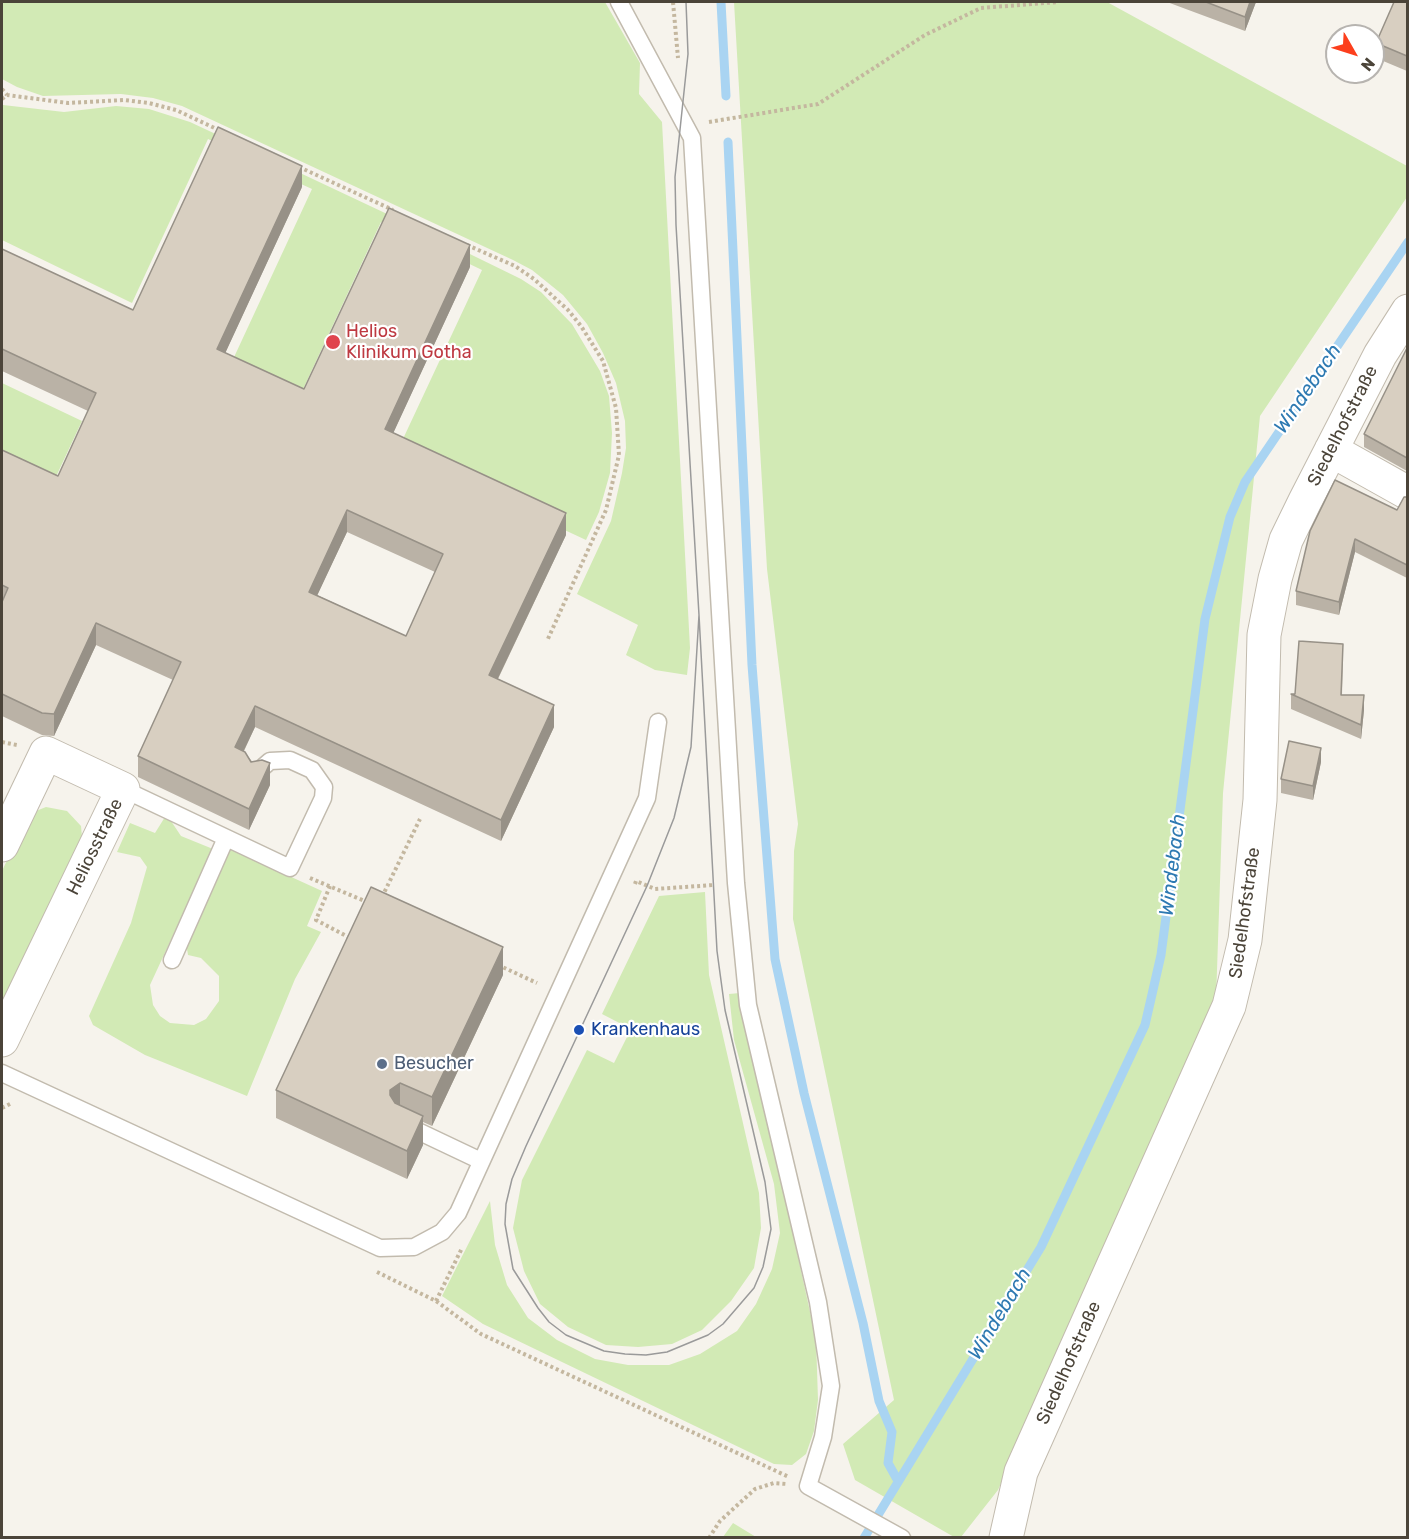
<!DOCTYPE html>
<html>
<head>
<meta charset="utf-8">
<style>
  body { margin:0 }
  #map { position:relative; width:1409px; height:1539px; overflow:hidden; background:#f6f3ec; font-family:Rubik,sans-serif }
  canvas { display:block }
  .frame { position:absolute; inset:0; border:3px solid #4b4439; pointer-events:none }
  .north { position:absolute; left:1325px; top:24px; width:60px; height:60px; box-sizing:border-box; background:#fff; border:2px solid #b7b4b0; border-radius:50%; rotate:129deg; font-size:16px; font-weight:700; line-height:24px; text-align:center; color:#4b4439 }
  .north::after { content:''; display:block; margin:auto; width:21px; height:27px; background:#fc3f1d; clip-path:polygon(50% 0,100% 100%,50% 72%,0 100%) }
</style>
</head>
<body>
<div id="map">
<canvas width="1409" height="1539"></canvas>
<div class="frame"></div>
<div class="north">N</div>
</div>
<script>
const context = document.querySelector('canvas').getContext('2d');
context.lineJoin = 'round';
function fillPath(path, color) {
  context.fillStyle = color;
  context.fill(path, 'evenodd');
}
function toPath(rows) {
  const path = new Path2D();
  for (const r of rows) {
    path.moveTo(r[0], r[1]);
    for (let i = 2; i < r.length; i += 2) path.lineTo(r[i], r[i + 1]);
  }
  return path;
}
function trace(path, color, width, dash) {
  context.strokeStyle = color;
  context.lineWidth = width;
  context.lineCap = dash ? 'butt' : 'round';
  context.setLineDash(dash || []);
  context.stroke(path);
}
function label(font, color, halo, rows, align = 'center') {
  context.font = font + ' Rubik,sans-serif';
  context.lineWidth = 4.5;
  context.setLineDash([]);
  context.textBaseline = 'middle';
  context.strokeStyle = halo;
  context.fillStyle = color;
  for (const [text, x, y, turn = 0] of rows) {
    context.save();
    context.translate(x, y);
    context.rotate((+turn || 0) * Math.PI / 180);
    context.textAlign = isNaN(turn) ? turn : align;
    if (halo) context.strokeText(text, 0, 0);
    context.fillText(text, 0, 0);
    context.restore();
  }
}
const green = toPath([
  [2,2,605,2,640,63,639,94,662,122,690,648,687,675,655,670,626,655,638,625,577,594,611,521,622,473,626,448,625,421,616,383,603,353,587,324,563,295,532,270,513,260,182,106,153,98,121,94,43,96,17,87,2,79],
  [734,2,1107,2,1407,166,1407,197,1260,416,1223,793,1216,1000,998,1490,961,1537,954,1537,855,1480,843,1444,894,1400,793,919,794,851,798,824,767,569],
  [3,105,64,112,116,106,149,109,190,122,269,159,265,167,208,139,132,303,2,240],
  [281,164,419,229,415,238,381,222,298,400,229,368,312,189,277,173],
  [431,235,521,279,541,292,572,324,600,371,609,396,612,433,610,473,599,512,586,540,556,526,402,441,482,270,428,244],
  [2,383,82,421,53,483,2,459],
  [46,807,67,811,81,826,82,837,2,1014,2,871,24,824,36,811],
  [165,817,171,821,181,836,213,849,150,985,153,1005,160,1016,170,1023,194,1025,206,1019,219,1001,219,976,201,958,188,955,186,943,230,849,322,891,307,926,321,932,295,979,247,1096,145,1055,93,1025,89,1016,131,923,147,867,140,857,117,852,130,823,155,833],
  [705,892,709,975,759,1193,761,1228,754,1268,731,1301,702,1330,672,1344,638,1347,606,1345,568,1327,540,1304,524,1271,513,1228,522,1180,587,1050,614,1063,631,1029,602,1014,659,896],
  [740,993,816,1339,818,1400,814,1431,806,1454,792,1465,774,1464,483,1324,442,1296,490,1201,495,1245,507,1285,528,1318,557,1340,595,1359,628,1365,669,1365,700,1354,737,1331,756,1304,772,1269,780,1233,774,1184,734,1040,729,994],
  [733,1523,756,1537,723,1537]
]);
const stream = toPath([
  [721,2,726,96],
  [728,142,752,665,775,959,804,1093,863,1323,879,1401,892,1432,888,1463,898,1481],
  [864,1538,1041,1247,1145,1025,1161,955,1205,619,1230,517,1245,482,1408,242]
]);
const path = toPath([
  [673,2,678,58],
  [2,89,7,95],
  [2,99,7,95,68,103,124,100,149,103,176,110,221,131],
  [709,122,818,104,925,35,981,8,1058,2],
  [299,167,393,210],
  [467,245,515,266,534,279,568,310,581,326,603,361,616,408,619,455,606,510,547,641],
  [2,742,17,745],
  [310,878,367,902],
  [635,884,636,881,655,889,714,885],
  [330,886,316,920,352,939],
  [382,897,420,819],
  [498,965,537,983],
  [2,1108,12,1103],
  [377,1272,436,1301,481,1334,789,1477],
  [436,1301,462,1248],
  [709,1538,720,1521,755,1489,774,1483,787,1484]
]);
const service = toPath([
  [619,2,692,138,736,883,748,1005,818,1302,831,1386,823,1437,808,1486,902,1538],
  [123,789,290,868,323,798,324,787,312,770,290,760,270,761,255,774],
  [172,960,226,838],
  [2,1073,380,1248,414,1247,442,1232,458,1213,647,798,658,722],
  [403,1124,481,1161]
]);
const minor = toPath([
  [1331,450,1408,493],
  [2,845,46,753,123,789,2,1040],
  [1006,1538,1021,1472,1229,1006,1245,940,1260,800,1264,635,1275,579,1286,540,1305,501,1380,355,1408,311]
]);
const tram = toPath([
  [686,2,688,54,675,177,676,225,699,615,717,951,725,1010,765,1182,771,1229,763,1267,754,1288,723,1324,708,1335,667,1352,646,1355,625,1354,604,1351,566,1335,549,1322,538,1308,513,1269,505,1224,506,1204,512,1179,526,1146,647,886,674,818,691,747,699,615]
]);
const wall = toPath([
  [1167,2,1256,2,1245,31],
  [1407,2,1407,71,1376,58,1376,43],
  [302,187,225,353,304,389,470,267,393,433,566,535,498,679,554,727,501,841,255,727,244,751,270,785,249,830,138,777,138,756,173,680,96,645,54,736,42,735,2,716,2,450,58,476,88,411,2,371,2,249,133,310],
  [347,532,435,572,406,636,317,595],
  [1407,348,1407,471,1364,447,1364,434],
  [1407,497,1407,578,1355,552,1339,615,1296,605,1296,591,1310,531,1397,510],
  [1343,659,1342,695,1364,710,1361,739,1291,709,1291,694,1295,694],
  [1321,762,1313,800,1281,793,1281,779],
  [503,975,432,1126,423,1122,423,1145,407,1179,276,1118,276,1090]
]);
const shadedWall = toPath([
  [1250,2,1256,2,1245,31,1245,17],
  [302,166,302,187,217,371,217,349],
  [470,245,470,267,385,451,385,429],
  [347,510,347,532,309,613,309,592],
  [566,513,566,535,489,697,489,675],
  [1355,539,1355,552,1339,615,1339,602],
  [96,623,96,645,54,736,54,714],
  [1364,695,1364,710,1361,739,1361,725],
  [554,705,554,727,501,841,501,820],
  [255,706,255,727,235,769,235,747],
  [1321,748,1321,762,1313,800,1313,786],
  [270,763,270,785,249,830,249,809],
  [503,947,503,975,432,1126,432,1097],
  [400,1083,400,1112,390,1095,390,1090],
  [423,1116,423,1145,407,1179,407,1151]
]);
const building = toPath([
  [1206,2,1250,2,1245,17,1206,2],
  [1394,2,1407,2,1407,56,1376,43,1394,2],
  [218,127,302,166,217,349,304,389,389,208,470,245,385,429,566,513,489,675,554,705,501,820,255,706,235,747,245,752,251,762,262,760,270,763,249,809,138,756,181,662,96,623,54,714,42,713,2,694,2,602,8,588,2,585,2,450,58,476,96,393,2,349,2,249,133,310,218,127],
  [347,510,443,554,406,636,309,592,347,510],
  [1407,348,1407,458,1364,434,1407,348],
  [1335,480,1397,510,1404,497,1407,497,1407,565,1355,539,1339,602,1296,591,1310,531,1335,480],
  [1299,641,1343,644,1341,695,1364,695,1361,725,1291,694,1295,694,1299,641],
  [1289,741,1321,748,1313,786,1281,779,1289,741],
  [371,887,503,947,432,1097,400,1083,390,1090,390,1095,395,1103,423,1116,407,1151,276,1090,371,887]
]);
const markers = [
  [333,342,8,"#e0444e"],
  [579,1030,6,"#1a4fb4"],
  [382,1064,6,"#5c6f8a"]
];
const healthNames = [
  ["Helios",346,332],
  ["Klinikum Gotha",346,353]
];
const streetNames = [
  ["Siedelhofstraße",1343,426,-63],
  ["Heliosstraße",95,847,-64],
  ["Siedelhofstraße",1245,913,-82],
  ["Siedelhofstraße",1069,1363,-66]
];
const transitNames = [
  ["Krankenhaus",591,1030]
];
const serviceNames = [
  ["Besucher",394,1064]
];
const waterNames = [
  ["Windebach",1308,389,-56],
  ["Windebach",1173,865,-83],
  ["Windebach",1000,1314,-59]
];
fillPath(green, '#d2eab5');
trace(stream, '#a9d4f2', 9);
trace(service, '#c2bbae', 19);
trace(minor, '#c2bbae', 35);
trace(path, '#c4b79f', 4, [3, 3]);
trace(service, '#fff', 16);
trace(minor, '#fff', 33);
trace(tram, '#9a9a9a', 1.5);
fillPath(wall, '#bab2a6');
fillPath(shadedWall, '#979187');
fillPath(building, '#d8cfc1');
trace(building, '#979187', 1.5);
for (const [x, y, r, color] of markers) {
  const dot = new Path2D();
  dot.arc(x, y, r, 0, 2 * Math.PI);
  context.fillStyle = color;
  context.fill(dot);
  trace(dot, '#fff', 2);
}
label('18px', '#be3a42', '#fff', healthNames, 'left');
label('18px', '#4b4439', '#fff', streetNames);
label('18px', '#164399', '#fff', transitNames, 'left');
label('18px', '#4e5e75', '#fff', serviceNames, 'left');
label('italic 20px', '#2e7ab2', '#fff', waterNames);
</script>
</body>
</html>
